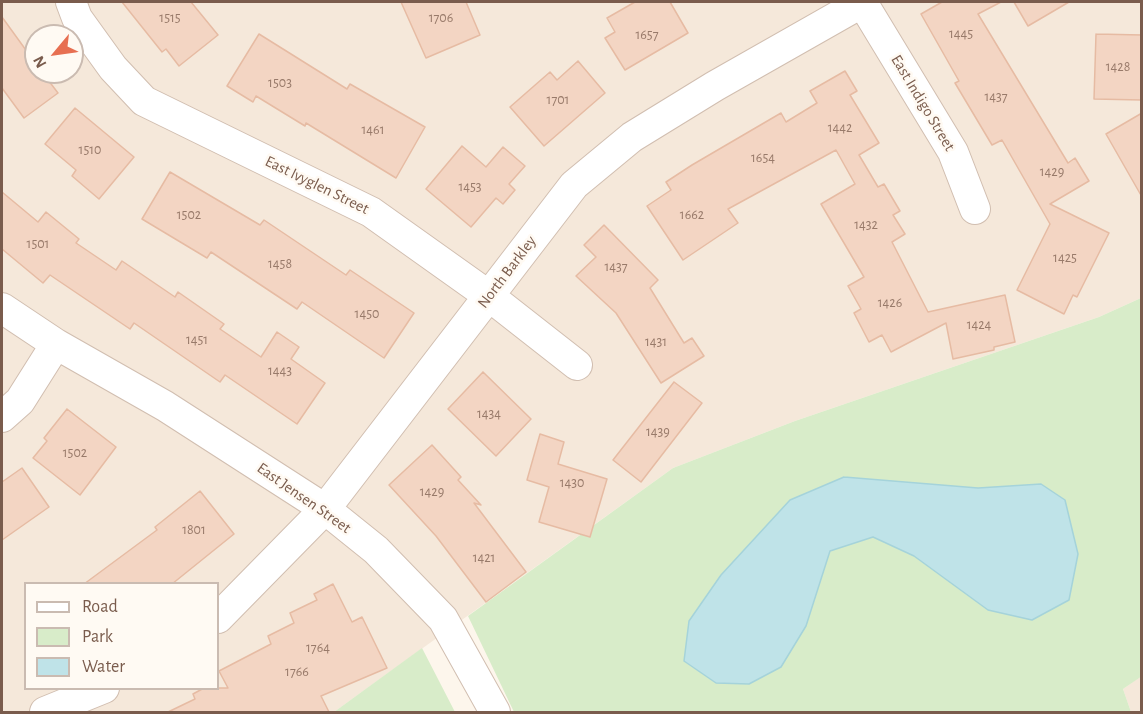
<!DOCTYPE html>
<html>
<head>
<meta charset="utf-8">
<style>
  body { margin:0 }
  #map { position:relative; width:1143px; height:714px; overflow:hidden; background:#fdf6ec; font-family:"Alegreya Sans",sans-serif }
  canvas { display:block }
  .frame { position:absolute; inset:0; border:3px solid #7a5c4d; pointer-events:none }
  .legend { position:absolute; left:24px; top:582px; width:195px; height:108px; box-sizing:border-box; background:#fffaf3; border:2px solid #cabbb1; margin:0; padding:8px 10px; list-style:none; font-size:18px; color:#7a5c4d }
  .legend li { display:flex; align-items:center; gap:12px; height:30px }
  .legend b { width:30px; border:2px solid #cabbb1 }
  .north { position:absolute; left:24px; top:24px; width:60px; height:60px; box-sizing:border-box; background:#fffaf3; border:2px solid #cabbb1; border-radius:50%; rotate:241deg; font-size:16px; font-weight:700; line-height:24px; text-align:center; color:#7a5c4d }
  .north::after { content:''; display:block; margin:auto; width:21px; height:27px; background:#e76f51; clip-path:polygon(50% 0,100% 100%,50% 72%,0 100%) }
</style>
</head>
<body>
<div id="map">
<canvas width="1143" height="714"></canvas>
<div class="frame"></div>
<ul class="legend">
<li><b style="height:8px;background:#fff"></b>Road</li>
<li><b style="height:16px;background:#d8ecc9"></b>Park</li>
<li><b style="height:16px;background:#bfe3e8"></b>Water</li>
</ul>
<div class="north">N</div>
</div>
<script>
const context = document.querySelector('canvas').getContext('2d');
context.lineJoin = 'round';
function fillPath(path, color) {
  context.fillStyle = color;
  context.fill(path, 'evenodd');
}
function toPath(rows) {
  const path = new Path2D();
  for (const r of rows) {
    path.moveTo(r[0], r[1]);
    for (let i = 2; i < r.length; i += 2) path.lineTo(r[i], r[i + 1]);
  }
  return path;
}
function trace(path, color, width, dash) {
  context.strokeStyle = color;
  context.lineWidth = width;
  context.lineCap = dash ? 'butt' : 'round';
  context.setLineDash(dash || []);
  context.stroke(path);
}
function label(font, color, halo, rows, align = 'center') {
  context.font = font + ' "Alegreya Sans",sans-serif';
  context.lineWidth = 5;
  context.setLineDash([]);
  context.textBaseline = 'middle';
  context.strokeStyle = halo;
  context.fillStyle = color;
  for (const [text, x, y, turn = 0] of rows) {
    context.save();
    context.translate(x, y);
    context.rotate((+turn || 0) * Math.PI / 180);
    context.textAlign = isNaN(turn) ? turn : align;
    if (halo) context.strokeText(text, 0, 0);
    context.fillText(text, 0, 0);
    context.restore();
  }
}
const residential = toPath([
  [2,2,1141,2,1141,298,1099,317,795,421,673,468,334,712,2,712],
  [36,36,72,36,72,72,36,72],
  [26,584,218,584,218,688,26,688],
  [1141,676,1141,712,1131,712,1123,689]
]);
const green = toPath([
  [1141,298,1142,676,1123,689,1131,712,514,712,468,616,673,468,795,421,1099,317],
  [422,648,455,712,334,712]
]);
const water = toPath([
  [844,477,978,488,1041,484,1065,500,1078,554,1069,600,1032,620,988,610,914,556,873,537,830,551,806,626,781,667,749,684,716,683,684,661,689,621,721,575,790,500,844,477]
]);
const building = toPath([
  [122,2,191,2,218,35,179,66,166,49,162,52,122,2],
  [401,2,466,2,480,35,426,58,401,2],
  [635,2,670,2,688,33,625,70,605,38,615,32,607,18,635,2],
  [942,2,1001,2,978,14,1068,163,1075,158,1089,181,1050,204,1109,233,1077,297,1073,295,1064,314,1017,290,1050,224,1002,140,992,145,955,83,959,81,921,14,942,2],
  [1014,2,1069,2,1028,26,1014,2],
  [2,17,36,64,36,72,42,72,58,93,24,118,2,88,2,17],
  [259,34,347,89,350,84,425,127,396,178,306,123,305,126,256,96,253,102,227,86,259,34],
  [1096,34,1142,35,1142,100,1094,99,1096,34],
  [578,61,605,93,544,146,510,107,550,72,557,80,578,61],
  [845,71,857,91,850,95,879,143,859,155,878,187,884,184,900,211,893,215,905,234,892,242,928,312,1005,295,1015,342,994,347,994,350,953,359,946,323,891,352,882,335,869,342,854,313,861,309,848,286,864,277,821,204,855,184,836,150,728,209,738,223,683,260,647,206,671,190,666,182,692,165,781,113,786,122,817,103,810,91,845,71],
  [75,108,134,157,99,199,72,176,76,170,45,144,75,108],
  [1142,113,1142,197,1106,134,1142,113],
  [462,146,486,167,503,147,525,166,509,184,515,190,503,204,496,198,471,227,426,189,462,146],
  [170,172,260,225,264,220,346,275,350,270,414,313,384,358,302,302,297,309,211,252,207,258,142,219,170,172],
  [2,192,38,222,46,212,79,239,76,243,116,270,122,261,175,297,178,292,224,324,220,329,261,357,277,332,299,347,291,359,325,383,297,424,225,375,220,382,134,323,130,329,50,275,43,283,2,249,2,192],
  [604,225,658,280,650,288,684,343,692,338,704,356,661,383,616,313,576,276,596,257,584,245,604,225],
  [483,372,531,419,496,456,448,409,483,372],
  [674,382,702,403,641,482,613,460,674,382],
  [67,409,116,447,80,495,33,458,47,441,44,438,67,409],
  [540,434,564,442,558,464,607,479,590,537,539,522,549,487,527,480,540,434],
  [432,445,461,477,458,480,481,505,474,503,526,572,486,602,436,536,389,485,432,445],
  [22,468,49,507,2,540,2,482,22,468],
  [200,491,234,534,172,584,84,584,157,530,155,527,200,491],
  [333,584,352,622,362,617,387,668,321,696,329,712,168,712,195,699,193,694,204,688,228,688,219,671,271,644,268,636,294,623,290,613,317,600,314,594,333,584]
]);
const minor = toPath([
  [71,2,77,18,113,68,144,101,371,212,489,296,577,365],
  [862,2,953,152,975,209],
  [2,308,56,344,165,406,325,509,376,550,443,619,495,712],
  [2,417,20,401,56,344],
  [218,618,325,509,574,185,632,137,715,86,863,2],
  [45,712,104,688]
]);
const numberNames = [
  ["1515",170,18],
  ["1706",441,18],
  ["1445",961,34],
  ["1657",647,35],
  ["1428",1118,67],
  ["1503",280,83],
  ["1437",996,97],
  ["1701",558,100],
  ["1442",840,128],
  ["1461",373,130],
  ["1510",90,150],
  ["1654",763,158],
  ["1429",1052,172],
  ["1453",470,187],
  ["1502",189,215],
  ["1662",692,215],
  ["1432",866,225],
  ["1501",38,244],
  ["1425",1065,258],
  ["1458",280,264],
  ["1437",616,267],
  ["1426",890,303],
  ["1450",367,314],
  ["1424",979,325],
  ["1451",197,340],
  ["1431",656,342],
  ["1443",280,371],
  ["1434",489,414],
  ["1439",658,432],
  ["1502",75,453],
  ["1430",572,483],
  ["1429",432,492],
  ["1801",194,530],
  ["1421",484,558],
  ["1764",318,648],
  ["1766",297,672]
];
const streetNames = [
  ["East Indigo Street",923,103,59],
  ["East Ivyglen Street",317,185,26],
  ["North Barkley",507,272,-53],
  ["East Jensen Street",304,498,35]
];
fillPath(residential, '#f5e8da');
fillPath(green, '#d8ecc9');
fillPath(water, '#bfe3e8');
trace(water, '#a5d3da', 1.5);
fillPath(building, '#f3d5c3');
trace(building, '#e6bba3', 1.5);
trace(minor, '#d1beb0', 32);
trace(minor, '#fff', 30);
label('14px', '#987a6a', null, numberNames);
label('16px', '#7a5c4d', '#fffaf3', streetNames);
</script>
</body>
</html>
